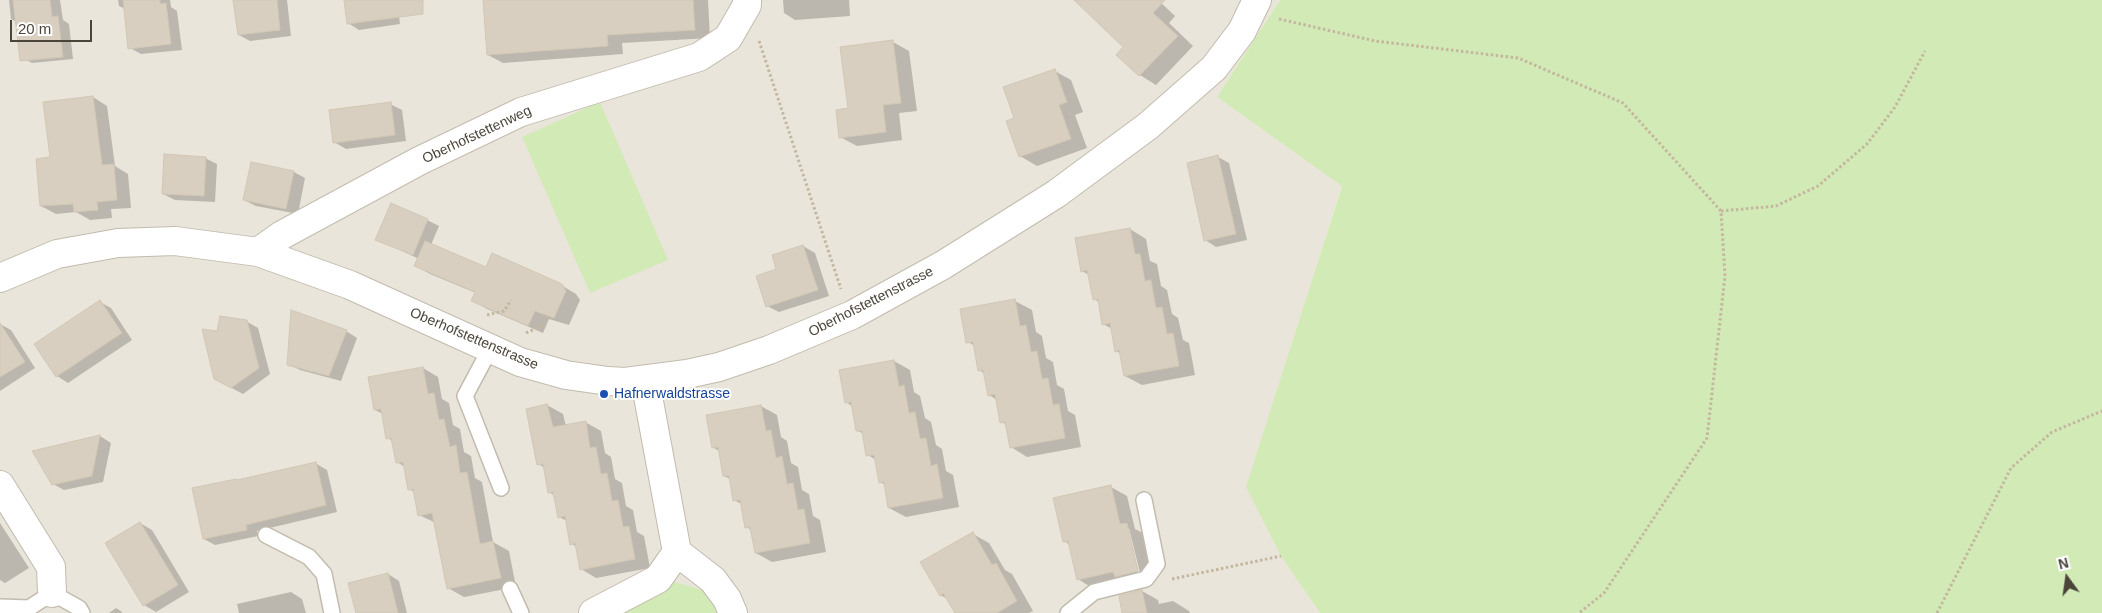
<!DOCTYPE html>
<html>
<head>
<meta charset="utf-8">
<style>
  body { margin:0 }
  #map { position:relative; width:2102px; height:613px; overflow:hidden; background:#f6f3ec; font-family:Helvetica,sans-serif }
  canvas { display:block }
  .north { position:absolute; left:2042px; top:553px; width:50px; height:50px; -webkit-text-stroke:4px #fff; paint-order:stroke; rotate:346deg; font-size:14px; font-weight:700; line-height:20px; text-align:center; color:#4b4439 }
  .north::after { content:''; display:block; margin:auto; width:18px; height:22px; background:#4b4439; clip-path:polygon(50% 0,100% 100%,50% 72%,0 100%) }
  .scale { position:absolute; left:10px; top:20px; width:82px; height:22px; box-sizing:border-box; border:2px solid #4b4439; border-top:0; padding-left:6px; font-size:15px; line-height:18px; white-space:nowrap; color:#4b4439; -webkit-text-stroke:4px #fff; paint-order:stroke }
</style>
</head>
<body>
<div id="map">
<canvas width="2102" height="613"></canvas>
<div class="north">N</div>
<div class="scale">20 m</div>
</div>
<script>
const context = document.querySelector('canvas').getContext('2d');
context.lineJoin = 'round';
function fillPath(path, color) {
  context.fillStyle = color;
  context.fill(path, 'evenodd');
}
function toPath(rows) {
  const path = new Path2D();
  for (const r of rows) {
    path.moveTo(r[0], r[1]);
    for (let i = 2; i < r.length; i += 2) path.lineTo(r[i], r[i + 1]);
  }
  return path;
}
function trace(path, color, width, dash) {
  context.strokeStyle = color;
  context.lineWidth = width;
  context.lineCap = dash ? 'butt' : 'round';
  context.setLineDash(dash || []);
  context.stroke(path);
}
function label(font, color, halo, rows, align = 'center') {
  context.font = font + ' Helvetica,sans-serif';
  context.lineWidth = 4;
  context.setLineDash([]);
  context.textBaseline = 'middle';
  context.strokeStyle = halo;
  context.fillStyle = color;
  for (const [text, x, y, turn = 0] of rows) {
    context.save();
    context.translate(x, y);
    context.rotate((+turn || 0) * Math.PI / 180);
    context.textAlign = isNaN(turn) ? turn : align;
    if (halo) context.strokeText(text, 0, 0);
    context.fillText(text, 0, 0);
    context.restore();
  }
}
const residential = toPath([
  [0,0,1280,0,1217,97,1342,185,1247,487,1281,555,1320,613,0,613]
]);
const green = toPath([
  [1280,0,2102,0,2102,613,1320,613,1281,556,1246,487,1342,186,1217,97],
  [600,102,668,260,590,293,522,137],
  [675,582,712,593,723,613,620,613,626,607]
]);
const shadow = toPath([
  [9,0,60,0,63,20,69,24,73,59,32,63,21,57,17,22,11,19],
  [118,0,170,0,171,7,177,11,182,50,141,54,130,48,125,9,119,6],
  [235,0,287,0,291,36,250,41,239,35],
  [345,0,397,0,400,24,359,30,348,23],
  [484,0,708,0,710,38,622,43,623,54,503,63,488,55],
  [783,0,849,0,850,16,795,20,784,13],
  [1082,0,1158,0,1175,16,1169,23,1193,46,1156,85,1140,75,1118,54,1125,47],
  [893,42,909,51,917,111,899,113,902,140,857,146,840,137,849,109],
  [1055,71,1071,80,1083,112,1075,115,1087,148,1037,166,1020,156,1015,119],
  [93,97,107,106,115,166,128,174,131,208,111,209,112,218,90,220,76,212,56,214,41,206,51,158],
  [390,104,402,110,406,141,346,149,334,142],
  [1218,157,1229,163,1247,240,1216,247,1205,240],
  [205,158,217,164,215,202,175,200,163,194],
  [294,172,305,178,298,214,256,206,244,200],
  [427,220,439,226,431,245,487,268,561,285,576,294,580,300,569,325,549,319,543,333,487,309,472,300,476,293,430,274,416,266,419,259,377,239],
  [1130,229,1146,239,1150,261,1157,264,1161,286,1167,290,1172,314,1178,318,1183,340,1189,343,1195,375,1142,385,1125,376,1121,354,1116,351,1112,329,1103,324,1099,302,1094,299,1089,275,1082,271],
  [803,246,815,253,829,296,779,312,767,306,778,270],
  [1015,301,1032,310,1036,332,1042,336,1046,358,1053,362,1057,385,1064,389,1068,411,1075,415,1081,447,1027,457,1011,447,1007,425,1001,422,997,400,989,395,985,374,979,370,975,346,968,342],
  [100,302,111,308,132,340,68,383,57,376],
  [246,321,258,328,270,374,243,394,215,379,218,332],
  [0,324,11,330,35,368,0,391],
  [346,331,357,338,341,381,300,370,288,364],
  [894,361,910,370,914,392,920,396,925,418,931,422,936,445,942,449,946,471,953,475,959,507,906,517,889,508,885,485,880,482,876,460,868,455,864,434,858,431,853,407,846,402],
  [423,368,438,377,442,399,449,403,453,425,460,429,464,452,471,456,475,478,482,482,493,542,509,551,516,587,464,597,448,588,436,523,419,515,414,492,409,489,405,467,397,462,393,441,387,438,383,414,375,410],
  [547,405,563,414,566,426,585,422,601,431,605,453,611,457,615,479,622,483,626,506,633,510,637,532,644,536,650,568,596,578,581,569,577,547,572,544,567,521,559,517,555,496,549,492,545,468,538,464],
  [761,406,777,415,781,437,787,441,791,463,798,467,802,490,809,494,813,516,820,520,826,552,772,562,756,553,752,531,747,527,743,505,734,500,730,479,724,476,720,452,713,447],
  [100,436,111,443,103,482,64,490,53,484,34,452],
  [315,463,327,470,337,512,257,531,258,536,215,545,204,539,239,481],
  [1111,487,1127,496,1135,529,1143,533,1154,580,1094,589,1078,579,1070,545,1064,541],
  [1127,528,1129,528,1141,577,1138,578],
  [0,523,29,568,5,583,0,580],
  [140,523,152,530,189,592,156,612,144,605],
  [973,534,989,543,1005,570,1012,574,1033,611,1029,613,956,613,948,599,940,595],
  [388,574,399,581,407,613,357,613],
  [1142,591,1158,600,1159,604,1173,601,1189,611,1190,613,1124,613],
  [291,592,302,599,306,613,239,613,237,604],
  [116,608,121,611,122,613,109,613]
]);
const building = toPath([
  [13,0,50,0,52,17,58,16,63,57,20,61,13,0],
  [123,0,160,0,160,4,166,3,171,44,128,49,123,0],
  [233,0,277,0,280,30,238,35,233,0],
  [344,0,423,0,423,14,347,24,344,0],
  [483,0,693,0,695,30,607,35,608,46,487,55,483,0],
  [1074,0,1165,0,1153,13,1178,36,1139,76,1116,55,1123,47,1074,0],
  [893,40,901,103,883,105,886,132,839,138,836,110,848,108,840,47,893,40],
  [1055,69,1067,102,1059,105,1071,139,1019,157,1006,121,1014,118,1003,87,1055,69],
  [93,96,102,165,114,164,117,200,97,202,98,210,74,212,73,204,40,206,36,159,50,157,43,102,93,96],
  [391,102,395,135,333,143,329,110,391,102],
  [164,154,206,157,204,196,162,194,164,154],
  [1218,155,1236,234,1204,241,1187,163,1218,155],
  [251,162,294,171,286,209,243,200,251,162],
  [391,203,428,219,413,255,375,240,391,203],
  [1130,228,1135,254,1140,254,1145,281,1151,280,1156,308,1162,307,1167,334,1173,333,1179,366,1124,376,1119,350,1115,352,1110,323,1102,325,1098,299,1093,300,1087,270,1081,272,1075,238,1130,228],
  [425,241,486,267,492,253,562,284,566,291,554,318,535,311,528,326,471,301,475,292,414,266,425,241],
  [803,245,818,290,766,307,756,276,776,269,772,255,803,245],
  [1015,299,1020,326,1026,325,1031,352,1037,351,1042,379,1048,378,1053,405,1059,404,1065,438,1010,448,1005,422,1000,423,995,394,988,396,983,370,978,371,973,342,966,343,960,309,1015,299],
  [100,300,122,333,56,377,34,344,100,300],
  [291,310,347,330,329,376,287,365,291,310],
  [220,316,247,320,259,368,231,388,214,379,202,329,217,331,220,316],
  [0,323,25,362,0,377,0,323],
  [894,360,899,387,904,385,909,413,915,412,920,439,926,438,931,466,937,464,943,498,888,508,884,482,879,483,874,455,866,456,862,431,856,431,851,402,845,403,839,370,894,360],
  [423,367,428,394,434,393,439,420,444,419,450,447,456,445,460,473,467,472,480,544,493,541,501,578,447,589,432,513,418,516,413,489,408,490,403,462,396,463,391,438,386,439,381,409,374,410,368,377,423,367],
  [547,404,553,427,586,421,590,448,596,447,601,474,607,473,612,501,618,500,623,527,629,526,635,559,580,570,575,543,570,545,565,516,558,518,553,492,548,493,543,464,537,465,526,409,547,404],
  [761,405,766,431,771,430,776,458,782,456,787,484,793,483,798,510,804,509,810,543,755,553,750,527,745,528,740,500,733,501,729,476,723,476,718,447,712,448,706,415,761,405],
  [100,435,92,476,52,485,32,451,100,435],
  [316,462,326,505,246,525,247,530,203,539,192,488,236,479,237,480,316,462],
  [1111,485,1120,524,1127,523,1138,571,1115,577,1113,572,1077,580,1068,541,1063,542,1053,498,1111,485],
  [140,522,178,585,143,606,105,543,140,522],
  [973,532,992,565,996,563,1017,601,997,613,955,613,943,593,940,596,920,562,973,532],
  [388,573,398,613,356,613,348,583,388,573],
  [1142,590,1147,613,1122,613,1119,596,1142,590]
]);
const path = toPath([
  [1279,19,1375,41,1518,58,1623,103,1721,211,1725,276,1707,438,1604,593,1579,613],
  [759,41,841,289],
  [1721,211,1776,206,1818,186,1867,144,1895,107,1925,51],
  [487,315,504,311,511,300],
  [526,333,543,325,549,316],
  [1172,579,1281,556],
  [1937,613,2011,468,2052,432,2102,411]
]);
const lane = toPath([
  [490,349,465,396,501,488],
  [266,535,309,557,324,574,332,613],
  [510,589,521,613],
  [0,607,29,608,52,593,79,608,82,613],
  [1068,613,1094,592,1146,579,1157,564,1144,500]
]);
const street = toPath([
  [258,252,282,235,419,161,521,112,699,57,728,38,747,5,747,0],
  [0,278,57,254,118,243,175,241,258,252,350,285,520,362,566,375,608,381,625,382,687,374,719,367,769,350,852,315,943,265,1056,194,1148,126,1214,68,1242,31,1257,0],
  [645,380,677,552,713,580,727,599,733,613],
  [0,485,51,567,52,593],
  [593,613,658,579,677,552]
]);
const markers = [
  [604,394,5,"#1a4fb4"]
];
const streetNames = [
  ["Oberhofstettenweg",477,135,-25],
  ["Oberhofstettenstrasse",871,302,-27],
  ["Oberhofstettenstrasse",474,339,23]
];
const transitNames = [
  ["Hafnerwaldstrasse",614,394]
];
fillPath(residential, '#eae5da');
fillPath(green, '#d2eab5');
fillPath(shadow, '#0003');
fillPath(building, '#d8cfc1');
trace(building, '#d3c7b4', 1);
trace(lane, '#c2bbae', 18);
trace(street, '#c2bbae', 30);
trace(path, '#c4b79f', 3, [2.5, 2.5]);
trace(lane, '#fff', 15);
trace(street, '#fff', 28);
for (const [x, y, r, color] of markers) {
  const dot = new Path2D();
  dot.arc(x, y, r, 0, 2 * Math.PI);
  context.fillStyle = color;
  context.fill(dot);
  trace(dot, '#fff', 2);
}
label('14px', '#4b4439', '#fff', streetNames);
label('14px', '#164399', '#fff', transitNames, 'left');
</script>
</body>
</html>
